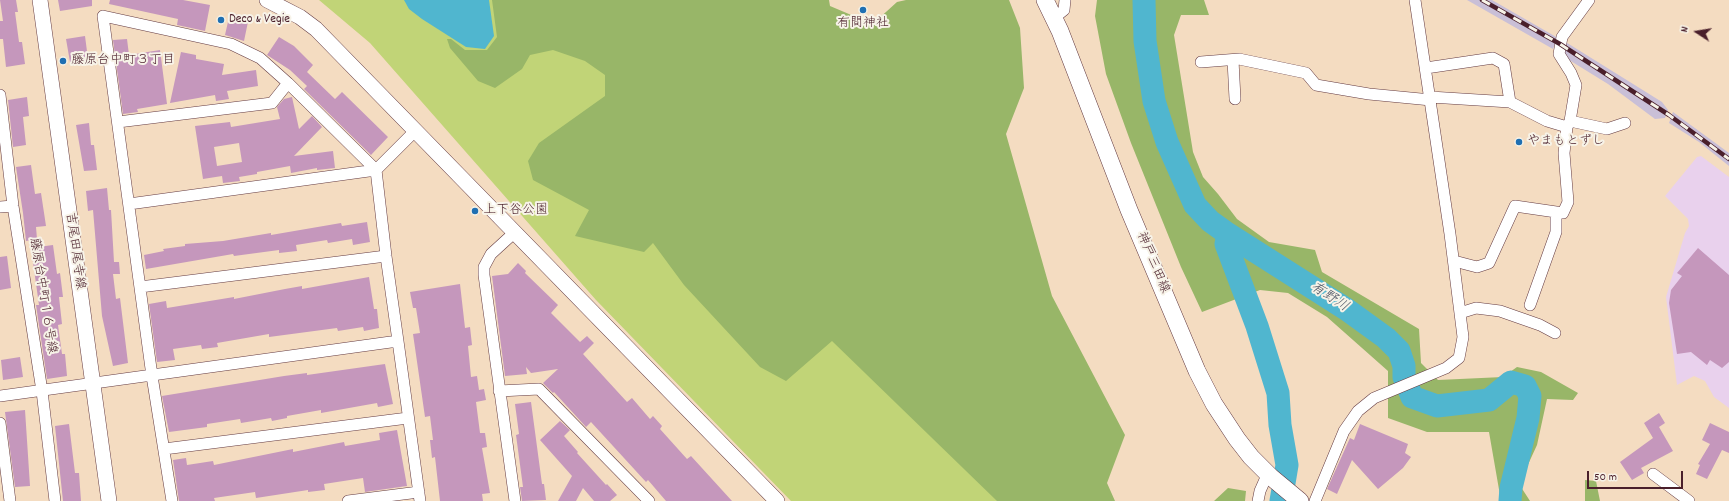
<!DOCTYPE html>
<html>
<head>
<meta charset="utf-8">
<style>
  body { margin:0 }
  #map { position:relative; width:1729px; height:501px; overflow:hidden; background:#f4dcc1; font-family:Dekko,sans-serif }
  canvas { display:block }
  .north { position:absolute; left:1677px; top:12px; width:40px; height:40px; -webkit-text-stroke:3px #f7f3e8; paint-order:stroke; rotate:282deg; font-size:11px; font-weight:700; line-height:16px; text-align:center; color:#4a1f2b }
  .north::after { content:''; display:block; margin:auto; width:14px; height:18px; background:#4a1f2b; clip-path:polygon(50% 0,100% 100%,50% 72%,0 100%) }
  .scale { position:absolute; left:1587px; top:471px; width:96px; height:18px; box-sizing:border-box; border:2px solid #4a1f2b; border-top:0; padding-left:5px; font-size:12px; line-height:14px; white-space:nowrap; color:#4a1f2b; -webkit-text-stroke:3px #f7f3e8; paint-order:stroke }
</style>
</head>
<body>
<div id="map">
<canvas width="1729" height="501"></canvas>
<div class="north">N</div>
<div class="scale">50 m</div>
</div>
<script>
const context = document.querySelector('canvas').getContext('2d');
context.lineJoin = 'round';
function fillPath(path, color) {
  context.fillStyle = color;
  context.fill(path, 'evenodd');
}
function toPath(rows) {
  const path = new Path2D();
  for (const r of rows) {
    path.moveTo(r[0], r[1]);
    for (let i = 2; i < r.length; i += 2) path.lineTo(r[i], r[i + 1]);
  }
  return path;
}
function trace(path, color, width, dash) {
  context.strokeStyle = color;
  context.lineWidth = width;
  context.lineCap = dash ? 'butt' : 'round';
  context.setLineDash(dash || []);
  context.stroke(path);
}
function label(font, color, halo, rows, align = 'center') {
  context.font = font + ' Dekko,"Klee One",sans-serif';
  context.lineWidth = 4;
  context.setLineDash([]);
  context.textBaseline = 'middle';
  context.strokeStyle = halo;
  context.fillStyle = color;
  for (const [text, x, y, turn = 0] of rows) {
    context.save();
    context.translate(x, y);
    context.rotate((+turn || 0) * Math.PI / 180);
    context.textAlign = isNaN(turn) ? turn : align;
    if (halo) context.strokeText(text, 0, 0);
    context.fillText(text, 0, 0);
    context.restore();
  }
}
const built = toPath([
  [1701,156,1729,177,1729,408,1714,397,1705,381,1694,376,1677,385,1666,297,1685,233,1689,226,1688,219,1665,196,1697,157]
]);
const industrial = toPath([
  [1467,0,1492,0,1558,38,1553,49],
  [1564,41,1662,102,1668,110,1665,118,1655,119,1608,84,1561,55],
  [1673,112,1729,153,1729,166,1699,142,1669,123]
]);
const green = toPath([
  [319,0,584,0,835,335,1002,501,791,501,596,300,370,43]
]);
const forest = toPath([
  [492,0,829,0,830,6,856,17,876,21,897,2,906,0,1009,0,1020,28,1024,88,1006,134,1052,296,1125,435,1107,483,1115,501,997,501,832,341,786,381,760,367,684,285,653,243,644,252,575,236,589,210,533,180,528,161,539,143,605,96,605,75,585,61,553,50,530,55,522,69,495,88,478,81,450,48,447,39,451,39,465,50,487,50,497,37],
  [1097,0,1204,0,1209,15,1181,15,1174,35,1193,152,1203,177,1218,194,1237,219,1269,242,1315,250,1322,272,1419,329,1421,363,1438,380,1503,377,1517,367,1541,372,1578,393,1573,400,1547,399,1537,445,1519,484,1530,501,1501,501,1489,432,1427,432,1388,418,1388,371,1327,317,1288,293,1260,290,1202,312,1181,267,1131,143,1106,74,1095,16],
  [1585,480,1596,481,1600,501,1585,501],
  [1228,488,1246,491,1245,501,1214,501]
]);
const water = toPath([
  [404,0,489,0,494,36,485,49,466,47,422,19,409,9]
]);
const river = toPath([
  [1144,0,1145,41,1154,101,1167,142,1195,205,1210,221,1228,234,1346,309,1386,338,1399,351,1404,366,1404,377,1412,397,1437,406,1489,400,1511,382,1525,386,1530,396,1528,418,1511,488,1510,501],
  [1228,234,1226,244,1257,326,1278,393,1280,425,1287,465,1281,501]
]);
const building = toPath([
  [0,0,16,0,18,12,15,12,19,42,22,42,25,64,6,67,3,39,0,39,0,21,3,21],
  [58,0,92,0,92,6,60,11],
  [110,0,183,0,210,5,205,31,177,25,178,19,109,4],
  [230,13,249,17,244,41,225,35],
  [85,36,88,59,70,62,66,39],
  [279,37,294,46,313,65,307,72,335,99,342,92,388,137,371,155,304,89,307,86,290,70,267,55],
  [127,39,129,55,160,50,167,104,137,109,138,112,123,114,113,40],
  [181,52,196,55,196,59,224,64,222,75,256,70,258,86,227,91,229,99,216,101,215,95,170,103],
  [27,97,29,116,23,117,26,145,13,147,8,100],
  [292,97,299,129,312,116,322,127,294,156,333,151,335,168,317,170,317,168,291,173,290,166,257,172,257,174,239,177,240,181,223,183,222,176,203,179,195,126,230,122,231,127,280,119,277,107,284,99],
  [239,143,242,162,217,166,214,147],
  [89,123,91,145,94,145,97,170,84,171,76,125],
  [31,165,35,194,41,193,46,226,36,227,37,239,26,241,23,213,16,167],
  [107,188,109,210,111,210,114,262,119,262,120,274,113,274,116,299,120,298,128,363,113,366,102,316,93,210,88,211,86,191],
  [367,222,370,242,353,245,352,239,328,243,327,240,296,245,297,251,279,253,279,250,234,256,233,254,146,269,144,255,164,251,163,249,185,246,185,244,223,241,271,233,271,235,341,223,342,226],
  [53,245,57,274,60,273,63,297,59,297,62,324,58,325,62,354,65,354,67,376,47,379,36,305,39,305,31,248],
  [1698,248,1729,275,1729,362,1722,368,1710,360,1707,365,1691,352,1677,354,1669,303,1671,290,1682,276,1677,273],
  [7,256,11,288,0,290,0,257],
  [518,263,526,271,525,273,558,305,551,313,580,342,587,336,594,343,583,354,627,402,632,398,650,419,653,416,662,426,660,429,687,459,691,456,732,501,666,501,648,480,646,482,591,422,586,427,554,392,553,393,543,383,558,369,531,373,526,367,527,374,505,376,492,276,508,274],
  [369,277,374,309,377,309,379,328,364,331,363,327,338,331,337,328,269,337,269,334,217,343,218,347,202,349,201,345,173,349,175,360,157,362,149,304,166,301,167,308,234,297,234,299,285,289,302,286,302,289],
  [460,284,465,328,470,327,472,345,468,346,471,377,477,376,479,390,484,389,486,400,476,402,480,433,485,433,487,447,482,448,490,493,482,494,483,501,440,501,435,457,432,458,430,440,433,440,430,416,425,417,413,334,420,333,416,308,413,308,410,292],
  [20,357,23,377,3,380,1,360],
  [385,364,393,404,378,407,377,403,321,413,321,410,287,416,287,418,272,421,271,418,241,423,240,419,207,424,207,427,169,432,162,396,284,376,307,373,307,375],
  [531,402,542,484,544,484,546,500,522,501,520,487,523,487,516,435,519,434,515,404],
  [25,410,30,486,15,487,5,412],
  [1659,413,1665,423,1659,427,1673,451,1641,468,1644,473,1632,480,1620,462,1653,438,1644,423],
  [560,421,570,430,564,436,578,452,577,453,606,485,607,484,617,495,610,501,594,501,583,488,576,501,558,501,572,476,540,440],
  [1710,423,1729,432,1729,453,1722,450,1707,479,1696,474,1700,465,1698,464,1710,444,1702,440],
  [69,424,75,473,79,473,81,501,63,501,55,426],
  [1360,424,1408,444,1405,453,1411,457,1403,468,1378,489,1352,460,1337,494,1327,489,1350,438,1354,440],
  [397,430,407,486,365,492,363,478,324,484,325,490,308,492,308,490,256,498,255,492,214,498,215,501,179,501,173,460,186,458,187,465,213,461,214,465,293,449,293,452,344,442,345,446,380,440,379,433]
]);
const street = toPath([
  [1054,18,1064,10,1065,0],
  [1233,60,1235,99],
  [1201,62,1239,59,1306,73,1316,85,1369,94,1431,100],
  [1426,68,1493,58,1504,64,1510,102,1547,121,1567,127],
  [0,95,13,206,42,391,55,501],
  [1430,97,1510,102],
  [1570,121,1607,129,1625,123],
  [118,122,272,103,288,83],
  [129,204,376,170],
  [0,207,13,206],
  [515,232,491,254,484,267,484,275,515,501],
  [1454,261,1477,267,1489,263,1515,206,1563,213,1568,202,1564,153,1567,127,1570,121,1576,85,1571,73,1559,54,1562,37,1589,0],
  [140,287,386,256],
  [1530,305,1556,232,1556,213],
  [1460,313,1476,308,1500,311,1540,325,1555,333],
  [398,341,420,501],
  [499,391,539,389,649,501],
  [0,396,398,341,386,256,376,170,414,132],
  [0,423,10,501],
  [164,449,408,418],
  [1653,474,1689,501],
  [172,501,152,376,103,16,231,44,260,58,288,83,376,170],
  [348,501,419,492],
  [1258,501,1260,491,1268,473],
  [1315,501,1344,431,1358,411,1374,398,1446,368,1459,358,1463,337,1450,234,1415,0]
]);
const secondary = toPath([
  [40,0,109,501],
  [267,0,300,17,316,29,777,501]
]);
const primary = toPath([
  [1045,0,1060,31,1129,210,1197,371,1214,404,1237,439,1251,457,1271,477,1300,501]
]);
const rail = toPath([
  [1482,0,1560,44,1669,115,1729,159]
]);
const markers = [
  [863,10,4,"#1f6fb2"],
  [221,20,4,"#1f6fb2"],
  [63,61,4,"#1f6fb2"],
  [1519,142,4,"#1f6fb2"],
  [475,211,4,"#1f6fb2"]
];
const poiNames = [
  ["Deco & Vegie",229,20],
  ["有間神社",863,24,"center"],
  ["藤原台中町３丁目",71,61],
  ["やまもとずし",1527,142],
  ["上下谷公園",483,211]
];
const streetNames = [
  ["吉尾田尾寺線",74,251,82],
  ["神戸三田線",1152,263,67],
  ["藤原台中町１６号線",42,296,81]
];
const waterNames = [
  ["有野川",1329,298,33]
];
fillPath(built, '#e9d1ed');
fillPath(industrial, '#c9bfd7');
fillPath(green, '#c1d477');
fillPath(forest, '#98b668');
fillPath(water, '#50b6cf');
trace(river, '#50b6cf', 23);
fillPath(building, '#c597bc');
trace(street, '#643b42', 12);
trace(secondary, '#643b42', 16);
trace(primary, '#643b42', 18);
trace(street, '#fff', 11);
trace(secondary, '#fff', 15);
trace(primary, '#fff', 17);
trace(rail, '#4a1f2b', 4.5);
trace(rail, '#f7f3e8', 3, [9]);
for (const [x, y, r, color] of markers) {
  const dot = new Path2D();
  dot.arc(x, y, r, 0, 2 * Math.PI);
  context.fillStyle = color;
  context.fill(dot);
  trace(dot, '#f7f3e8', 1.5);
}
label('13px', '#4a1f2b', '#f7f3e8', poiNames, 'left');
label('13px', '#4a1f2b', '#f7f3e8', streetNames);
label('italic 14px', '#4c5464', '#f7f3e8', waterNames);
</script>
</body>
</html>
